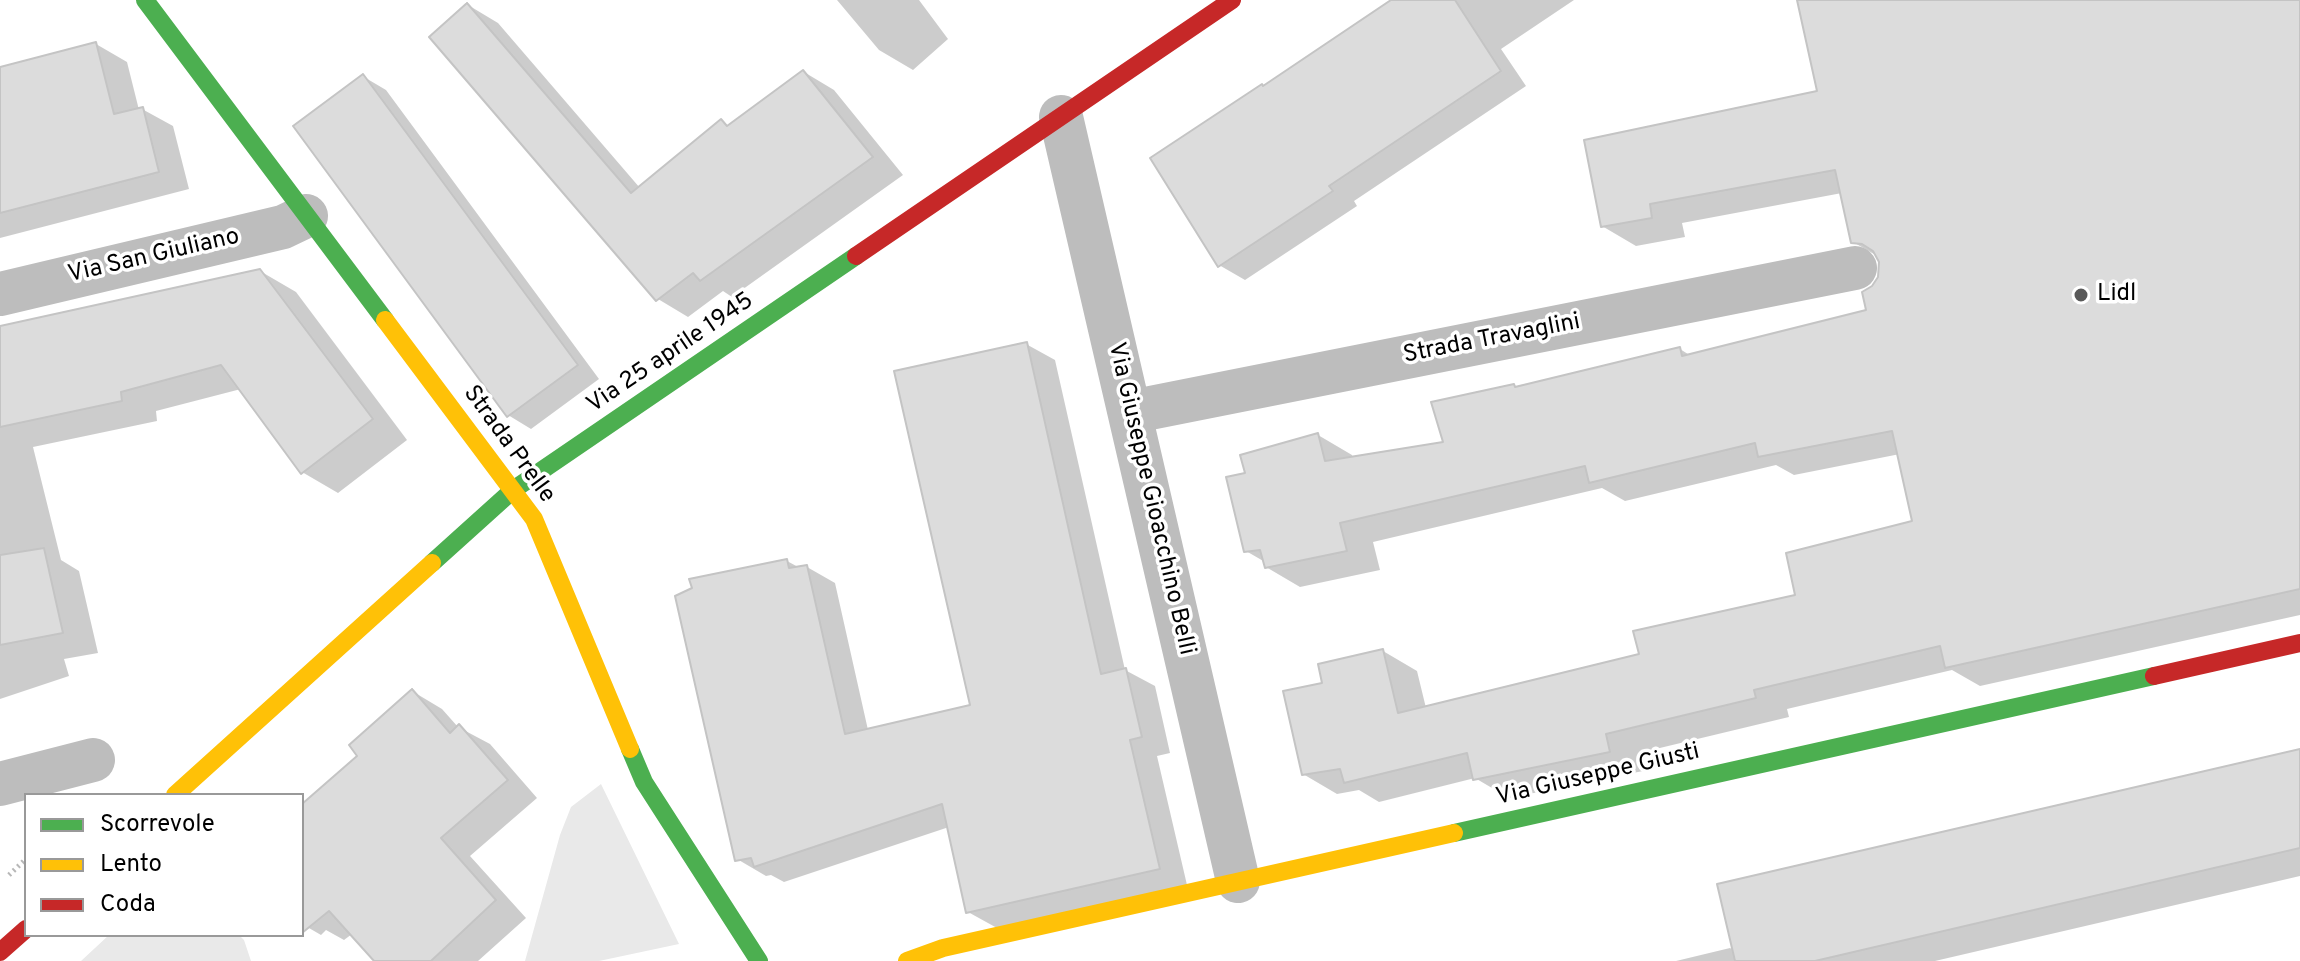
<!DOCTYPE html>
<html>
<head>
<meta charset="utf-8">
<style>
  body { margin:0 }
  #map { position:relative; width:2300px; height:961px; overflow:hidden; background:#fff; font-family:Overpass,sans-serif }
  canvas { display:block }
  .legend { position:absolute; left:24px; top:793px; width:280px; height:144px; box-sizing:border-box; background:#fff; border:2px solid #999; margin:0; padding:10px 14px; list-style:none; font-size:24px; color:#000 }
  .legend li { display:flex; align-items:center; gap:16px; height:40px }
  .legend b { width:40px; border:2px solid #999 }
</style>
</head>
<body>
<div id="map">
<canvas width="2300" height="961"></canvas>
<ul class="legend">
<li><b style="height:10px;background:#4caf50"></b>Scorrevole</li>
<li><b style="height:10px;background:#ffc107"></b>Lento</li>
<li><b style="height:10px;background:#c62828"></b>Coda</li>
</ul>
</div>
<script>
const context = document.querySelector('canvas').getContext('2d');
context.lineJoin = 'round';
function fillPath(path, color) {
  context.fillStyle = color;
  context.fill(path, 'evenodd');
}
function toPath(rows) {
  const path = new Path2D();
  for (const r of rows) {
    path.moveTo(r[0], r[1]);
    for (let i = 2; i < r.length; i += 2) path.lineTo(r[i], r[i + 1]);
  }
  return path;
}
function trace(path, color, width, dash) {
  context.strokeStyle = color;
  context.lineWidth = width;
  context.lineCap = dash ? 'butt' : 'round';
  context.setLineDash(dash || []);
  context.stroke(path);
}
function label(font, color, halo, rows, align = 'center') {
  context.font = font + ' Overpass,sans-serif';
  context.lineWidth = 7;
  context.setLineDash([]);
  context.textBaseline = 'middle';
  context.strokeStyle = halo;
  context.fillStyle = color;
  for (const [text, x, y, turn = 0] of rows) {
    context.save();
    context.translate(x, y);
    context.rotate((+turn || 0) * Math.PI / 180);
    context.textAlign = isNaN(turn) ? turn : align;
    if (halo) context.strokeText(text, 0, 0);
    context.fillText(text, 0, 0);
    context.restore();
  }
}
const green = toPath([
  [601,784,679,944,599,961,525,961,560,835,571,807],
  [109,935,239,935,244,940,251,961,81,961]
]);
const shadow = toPath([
  [837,0,919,0,948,39,913,70,879,50],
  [1394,0,1574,0,1501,49,1526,86,1354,201,1357,206,1245,280,1219,265,1264,87],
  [1799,0,2300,0,2300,615,1980,686,1952,670,1787,709,1789,717,1639,753,1643,771,1509,798,1475,778,1379,802,1359,790,1337,794,1303,774,1325,685,1383,651,1417,671,1426,708,1641,656,1798,597,1915,522,1900,454,1794,475,1776,465,1625,501,1602,488,1373,542,1380,570,1300,587,1266,567,1265,562,1246,551,1247,475,1318,435,1352,455,1353,458,1445,444,1514,386,1518,388,1680,349,1691,356,1868,311,1873,288,1880,277,1879,257,1853,242,1842,193,1682,223,1685,237,1636,246,1602,226,1820,92],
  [468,5,498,23,640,188,721,121,730,127,804,72,834,90,903,175,732,297,723,291,688,317,658,299],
  [96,44,127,62,139,110,142,109,173,126,189,189,0,238,0,69],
  [364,77,386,90,599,379,531,429,508,415],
  [260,271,296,292,407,440,338,493,302,472,241,389,156,411,157,421,33,447,61,560,79,571,98,653,64,659,69,676,0,699,0,328],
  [1026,344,1055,360,1125,670,1155,686,1170,753,1157,756,1187,885,997,928,968,912,949,827,784,882,771,875,766,876,737,859,787,561,800,568,807,567,835,583,868,730,972,706],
  [412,691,442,709,458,727,490,744,537,798,470,856,526,918,478,961,377,961,352,934,344,940,326,930,321,935,302,924,302,806,360,756],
  [2300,751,2300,876,1935,961,1676,961,1730,948,1735,951]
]);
const building = toPath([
  [1391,0,1455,0,1501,71,1329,186,1333,191,1218,267,1150,158,1262,84,1263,86,1391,0],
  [1797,0,2300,0,2300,589,1945,668,1940,646,1754,690,1756,698,1606,734,1610,752,1473,780,1467,753,1344,783,1340,769,1302,775,1283,691,1322,683,1318,664,1383,649,1398,713,1639,654,1633,631,1795,595,1786,553,1912,521,1892,431,1758,457,1755,443,1589,483,1585,466,1340,523,1347,551,1265,568,1260,550,1244,552,1226,477,1245,473,1240,455,1318,433,1325,461,1443,442,1431,402,1514,384,1515,387,1680,347,1682,356,1866,310,1862,292,1872,286,1878,277,1879,262,1873,251,1862,244,1851,243,1835,170,1650,204,1652,218,1601,227,1584,140,1817,91,1797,0],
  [467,3,631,193,721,119,727,126,803,70,873,157,700,281,693,273,656,301,429,37,467,3],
  [96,42,114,114,143,107,159,172,0,213,0,67,96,42],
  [363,74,578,365,507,417,293,126,363,74],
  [260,269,373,419,301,474,221,365,121,392,122,401,0,427,0,326,260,269],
  [1027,342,1101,674,1126,668,1142,737,1130,740,1160,869,966,913,942,804,754,867,751,858,735,861,675,596,692,588,689,579,787,559,789,568,807,565,845,734,970,705,894,371,1027,342],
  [44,548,63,633,0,645,0,555,44,548],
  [412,689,450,733,459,724,508,780,441,838,496,900,431,961,374,961,329,911,302,933,302,804,357,756,349,745,412,689],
  [2300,749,2300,848,1815,961,1735,961,1717,884,2300,749]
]);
const path = toPath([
  [9,875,26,859]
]);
const street = toPath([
  [1061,117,1238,881],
  [0,294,283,227,306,216],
  [1130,412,1855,268],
  [0,784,93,760]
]);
const fast = toPath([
  [145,0,385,320],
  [432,563,513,490,856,256],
  [630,749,644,782,759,961],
  [1454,833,2154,676]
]);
const slow = toPath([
  [385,320,534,519,630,749],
  [175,795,432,563],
  [907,961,943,948,1454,833]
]);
const jam = toPath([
  [856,256,1232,0],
  [2154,676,2300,643],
  [0,952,26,929]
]);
const markers = [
  [2081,295,8,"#595959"]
];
const streetNames = [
  ["Via San Giuliano",154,257,-13],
  ["Strada Travaglini",1492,340,-11],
  ["Via 25 aprile 1945",671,354,-34],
  ["Strada Prelle",508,445,54],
  ["Via Giuseppe Gioacchino Belli",1150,499,77],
  ["Via Giuseppe Giusti",1598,776,-13]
];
const poiNames = [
  ["Lidl",2097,295]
];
fillPath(green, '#e9e9e9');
fillPath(shadow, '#0003');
fillPath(building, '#dcdcdc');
trace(building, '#c4c4c4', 2);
trace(path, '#b8b8b8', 5, [2, 4]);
trace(street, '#bdbdbd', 44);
trace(fast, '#4caf50', 18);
trace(slow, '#ffc107', 18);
trace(jam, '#c62828', 18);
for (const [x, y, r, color] of markers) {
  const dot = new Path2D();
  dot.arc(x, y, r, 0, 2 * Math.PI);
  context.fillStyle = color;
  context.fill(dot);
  trace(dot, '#fff', 3);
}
label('24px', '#000', '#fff', streetNames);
label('24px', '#000', '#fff', poiNames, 'left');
</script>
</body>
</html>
